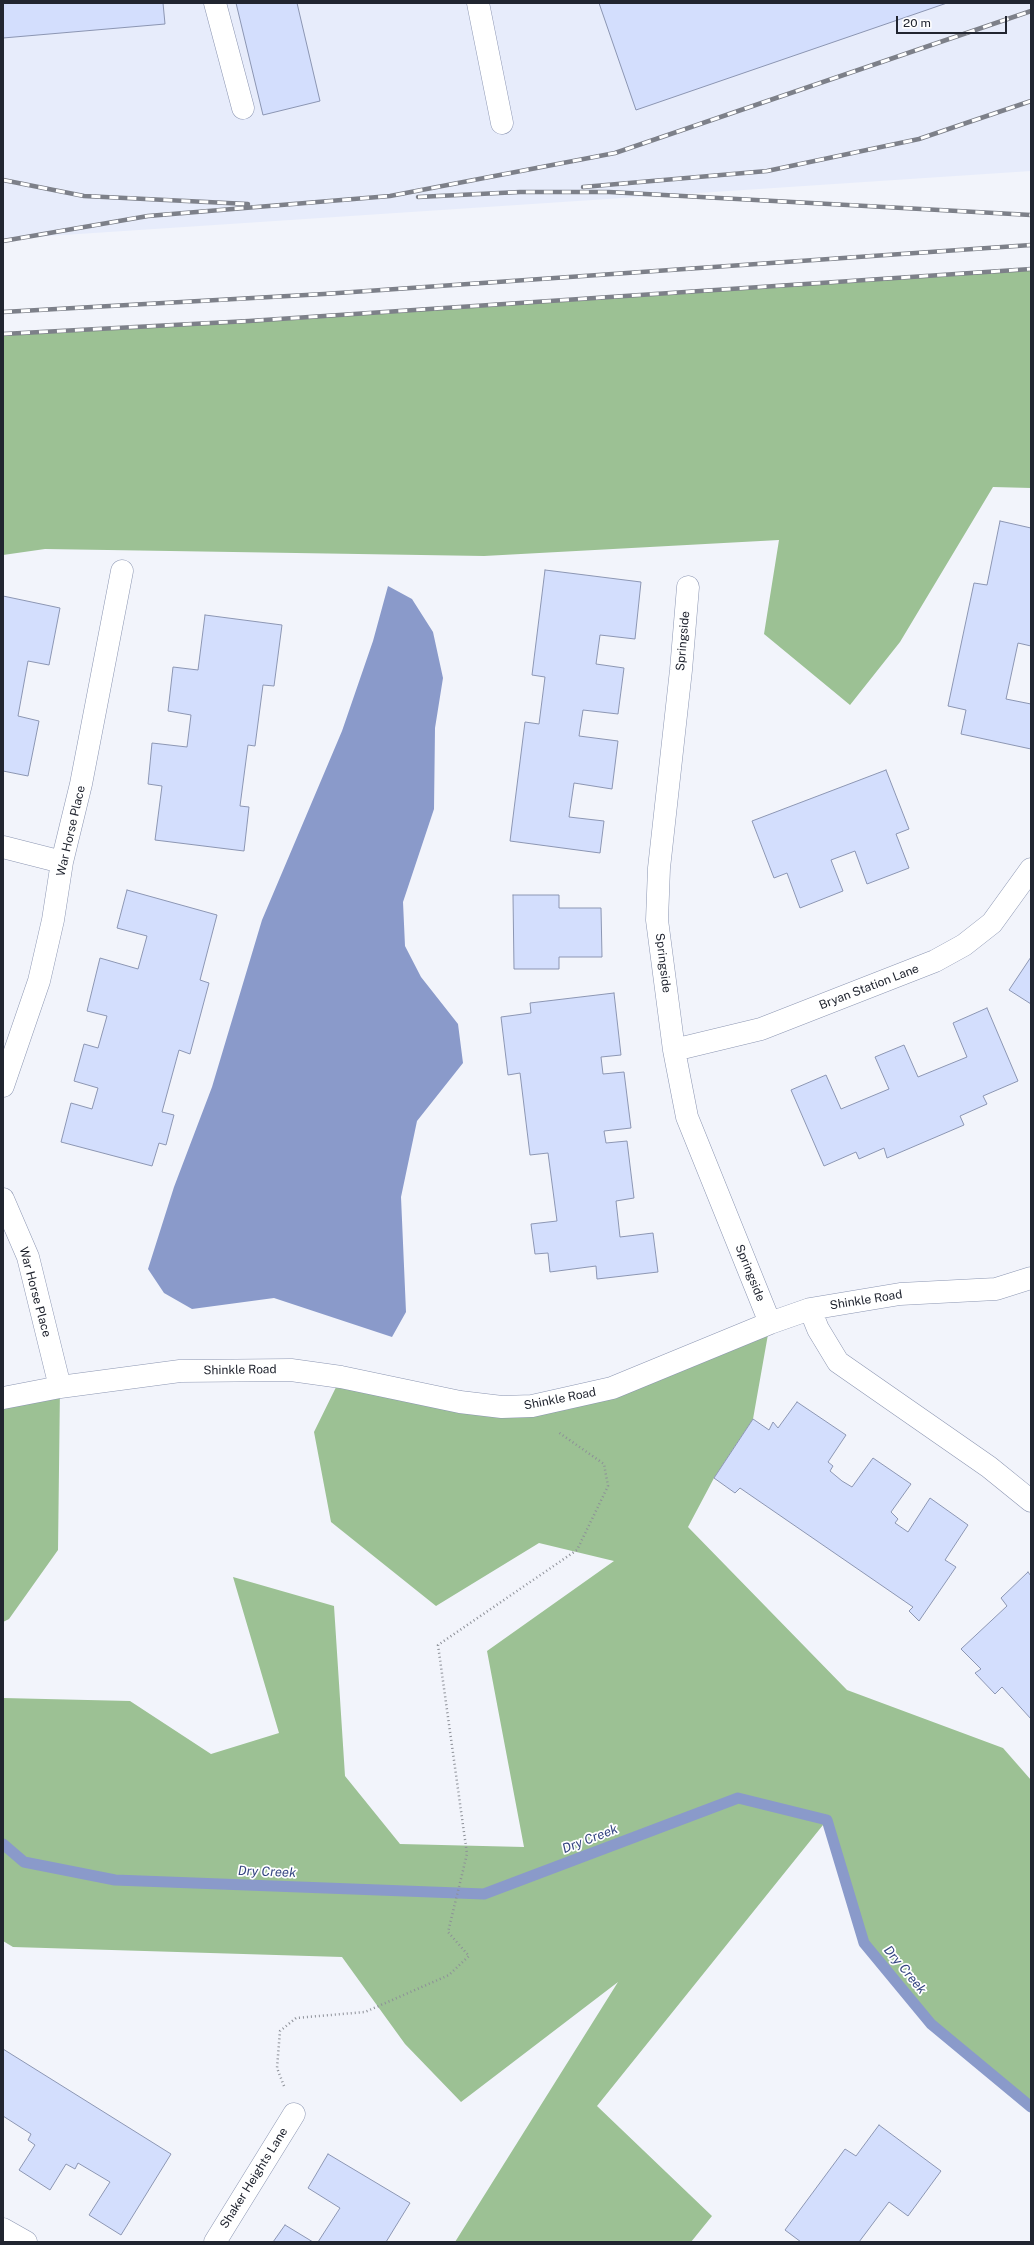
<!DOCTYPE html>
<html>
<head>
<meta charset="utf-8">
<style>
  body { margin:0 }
  #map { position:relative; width:1034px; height:2245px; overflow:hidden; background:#f2f4fb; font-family:"Public Sans",sans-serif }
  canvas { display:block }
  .frame { position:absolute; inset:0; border:4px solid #212530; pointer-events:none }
  .scale { position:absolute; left:896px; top:16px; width:111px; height:18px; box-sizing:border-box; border:2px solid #212530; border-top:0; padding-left:5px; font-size:12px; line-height:14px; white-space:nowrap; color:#212530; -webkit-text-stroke:3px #fff; paint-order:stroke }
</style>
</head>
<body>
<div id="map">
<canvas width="1034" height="2245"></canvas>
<div class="frame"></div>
<div class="scale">20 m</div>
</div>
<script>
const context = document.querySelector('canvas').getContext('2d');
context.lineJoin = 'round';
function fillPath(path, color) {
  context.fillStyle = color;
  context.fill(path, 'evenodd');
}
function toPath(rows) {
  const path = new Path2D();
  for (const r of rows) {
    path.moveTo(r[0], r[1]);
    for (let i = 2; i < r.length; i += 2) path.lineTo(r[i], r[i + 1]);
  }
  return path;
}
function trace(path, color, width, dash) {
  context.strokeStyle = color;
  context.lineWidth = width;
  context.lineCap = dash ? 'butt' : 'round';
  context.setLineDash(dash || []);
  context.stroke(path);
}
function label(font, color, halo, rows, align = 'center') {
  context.font = font + ' "Public Sans",sans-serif';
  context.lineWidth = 3.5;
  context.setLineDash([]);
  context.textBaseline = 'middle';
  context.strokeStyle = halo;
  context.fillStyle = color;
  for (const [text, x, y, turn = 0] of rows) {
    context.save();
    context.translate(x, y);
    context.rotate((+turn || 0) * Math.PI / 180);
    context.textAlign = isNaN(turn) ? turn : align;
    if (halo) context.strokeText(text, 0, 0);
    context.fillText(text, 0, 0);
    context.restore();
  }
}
const built = toPath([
  [3,3,1031,3,1031,171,3,239]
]);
const forest = toPath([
  [1031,269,1031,488,993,487,900,642,850,705,764,634,779,540,484,556,45,549,3,555,3,334,249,321],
  [770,1323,753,1419,714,1478,688,1527,847,1690,1003,1748,1031,1780,1031,2107,931,2024,864,1943,827,1820,597,2106,712,2216,691,2242,455,2242,618,1982,461,2102,405,2044,342,1957,13,1947,3,1941,3,1698,130,1701,211,1754,279,1733,233,1577,334,1606,345,1776,400,1844,524,1847,487,1651,614,1561,539,1543,436,1606,331,1522,314,1432,341,1377,532,1406],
  [60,1387,58,1550,9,1619,3,1622,3,1398]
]);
const water = toPath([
  [388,586,412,599,433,632,443,678,435,728,434,809,403,902,405,946,421,977,458,1024,463,1063,417,1121,401,1197,406,1312,392,1337,274,1298,192,1309,164,1293,148,1269,174,1187,212,1087,262,920,342,731,373,641]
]);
const stream = toPath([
  [3,1844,24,1862,115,1880,484,1894,738,1798,827,1820,864,1943,931,2024,1031,2107]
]);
const building = toPath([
  [3,3,163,3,165,24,3,38,3,3],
  [236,3,297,3,320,101,263,115,236,3],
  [599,3,947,3,636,110,599,3],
  [1000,521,1031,528,1031,646,1018,643,1006,699,1031,704,1031,749,961,734,966,710,948,706,974,583,987,585,1000,521],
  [545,570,641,582,635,639,600,635,596,664,624,668,618,714,583,710,579,736,618,741,612,789,574,783,569,817,604,821,600,853,510,841,525,722,539,724,545,677,532,675,545,570],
  [3,596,60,608,49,665,28,661,18,716,39,721,28,776,3,771,3,596],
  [205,615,282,625,274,686,263,685,255,746,248,745,240,806,249,807,244,851,155,840,162,786,148,784,152,743,187,747,191,715,168,711,173,667,198,670,205,615],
  [886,770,909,829,896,834,909,868,867,884,855,851,831,860,843,891,800,908,787,873,774,878,752,821,886,770],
  [127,890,217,915,200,980,209,983,190,1054,179,1050,162,1112,174,1115,166,1145,159,1143,152,1166,61,1142,71,1103,92,1109,98,1088,74,1081,84,1044,98,1048,107,1016,87,1011,100,958,138,969,147,936,117,928,127,890],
  [513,895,559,895,559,908,601,908,602,957,559,957,559,969,514,969,513,895],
  [1031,957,1031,1004,1009,990,1031,957],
  [614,993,621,1055,601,1057,603,1074,624,1072,631,1128,604,1131,606,1143,627,1141,634,1198,616,1201,620,1237,653,1233,658,1272,597,1279,596,1266,550,1272,548,1253,535,1254,531,1224,557,1221,548,1153,530,1155,520,1073,508,1075,501,1017,531,1013,530,1003,614,993],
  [987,1008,1018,1081,983,1096,987,1104,960,1116,964,1125,887,1158,884,1148,859,1159,856,1152,824,1166,791,1090,826,1075,841,1109,889,1089,875,1057,904,1045,918,1077,967,1057,953,1023,987,1008],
  [797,1402,846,1435,828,1462,833,1466,830,1471,842,1481,852,1487,873,1458,911,1484,891,1512,898,1519,895,1523,908,1532,930,1498,968,1525,945,1560,956,1567,919,1621,909,1611,913,1607,740,1488,735,1493,714,1478,753,1419,769,1430,773,1422,778,1428,797,1402],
  [1028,1572,1031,1576,1031,1719,1002,1687,995,1694,975,1673,981,1669,961,1649,1007,1606,1001,1598,1028,1572],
  [3,2049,171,2154,121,2235,89,2215,110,2182,78,2163,75,2169,66,2164,50,2190,19,2170,35,2145,28,2140,31,2134,3,2116,3,2049],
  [879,2125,941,2171,908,2216,889,2202,859,2242,801,2242,785,2230,845,2149,856,2156,879,2125],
  [328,2154,410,2203,386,2242,318,2242,340,2208,308,2188,328,2154],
  [285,2225,313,2242,273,2242,285,2225]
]);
const path = toPath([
  [284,2086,277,2068,280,2031,296,2018,365,2012,449,1975,469,1956,448,1932,467,1854,438,1645,577,1550,608,1486,604,1464,558,1432]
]);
const minor = toPath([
  [215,3,243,108],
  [478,3,502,123],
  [688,587,681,670,659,868,657,920,674,1050,687,1117,770,1323],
  [3,847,62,862],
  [674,1050,761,1029,935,961,964,945,992,923,1031,869],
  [3,1086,39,981,53,920,62,862,81,784,122,571],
  [3,1199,28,1257,60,1387],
  [810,1309,818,1329,838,1362,989,1467,1031,1501],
  [3,1398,60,1387,180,1371,291,1370,341,1377,460,1402,502,1407,532,1406,612,1388,770,1323,810,1309,900,1294,996,1289,1031,1278],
  [3,2229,26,2242],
  [215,2242,294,2114]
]);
const rail = toPath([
  [3,180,84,196,248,204],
  [583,187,767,171,919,139,1031,101],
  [418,197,520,192,609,192,1031,215],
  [3,241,148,216,390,196,615,153,1031,11],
  [3,312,324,294,1031,245],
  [3,334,249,321,1031,269]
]);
const streetNames = [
  ["Springside",683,641,-85],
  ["War Horse Place",71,831,-77],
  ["Springside",663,963,83],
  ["Bryan Station Lane",869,987,-21],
  ["Springside",750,1273,68],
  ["War Horse Place",35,1292,75],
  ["Shinkle Road",866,1300,-9],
  ["Shinkle Road",240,1370,-1],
  ["Shinkle Road",560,1399,-11],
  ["Shaker Heights Lane",254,2178,-58]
];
const waterNames = [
  ["Dry Creek",590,1839,-21],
  ["Dry Creek",267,1872,2],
  ["Dry Creek",905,1970,50]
];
fillPath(built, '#e7ecfb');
fillPath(forest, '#9cc194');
fillPath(water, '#8a9aca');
trace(stream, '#8a9aca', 11);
fillPath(building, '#d3defd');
trace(building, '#8c96b3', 1);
trace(minor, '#8c96b2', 23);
trace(path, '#8d9098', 2.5, [1, 3]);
trace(minor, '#fff', 22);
trace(rail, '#7d8089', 4.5);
trace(rail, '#fff', 3, [9]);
label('12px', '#212530', '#fff', streetNames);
label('italic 13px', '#344481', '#fff', waterNames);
</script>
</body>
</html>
